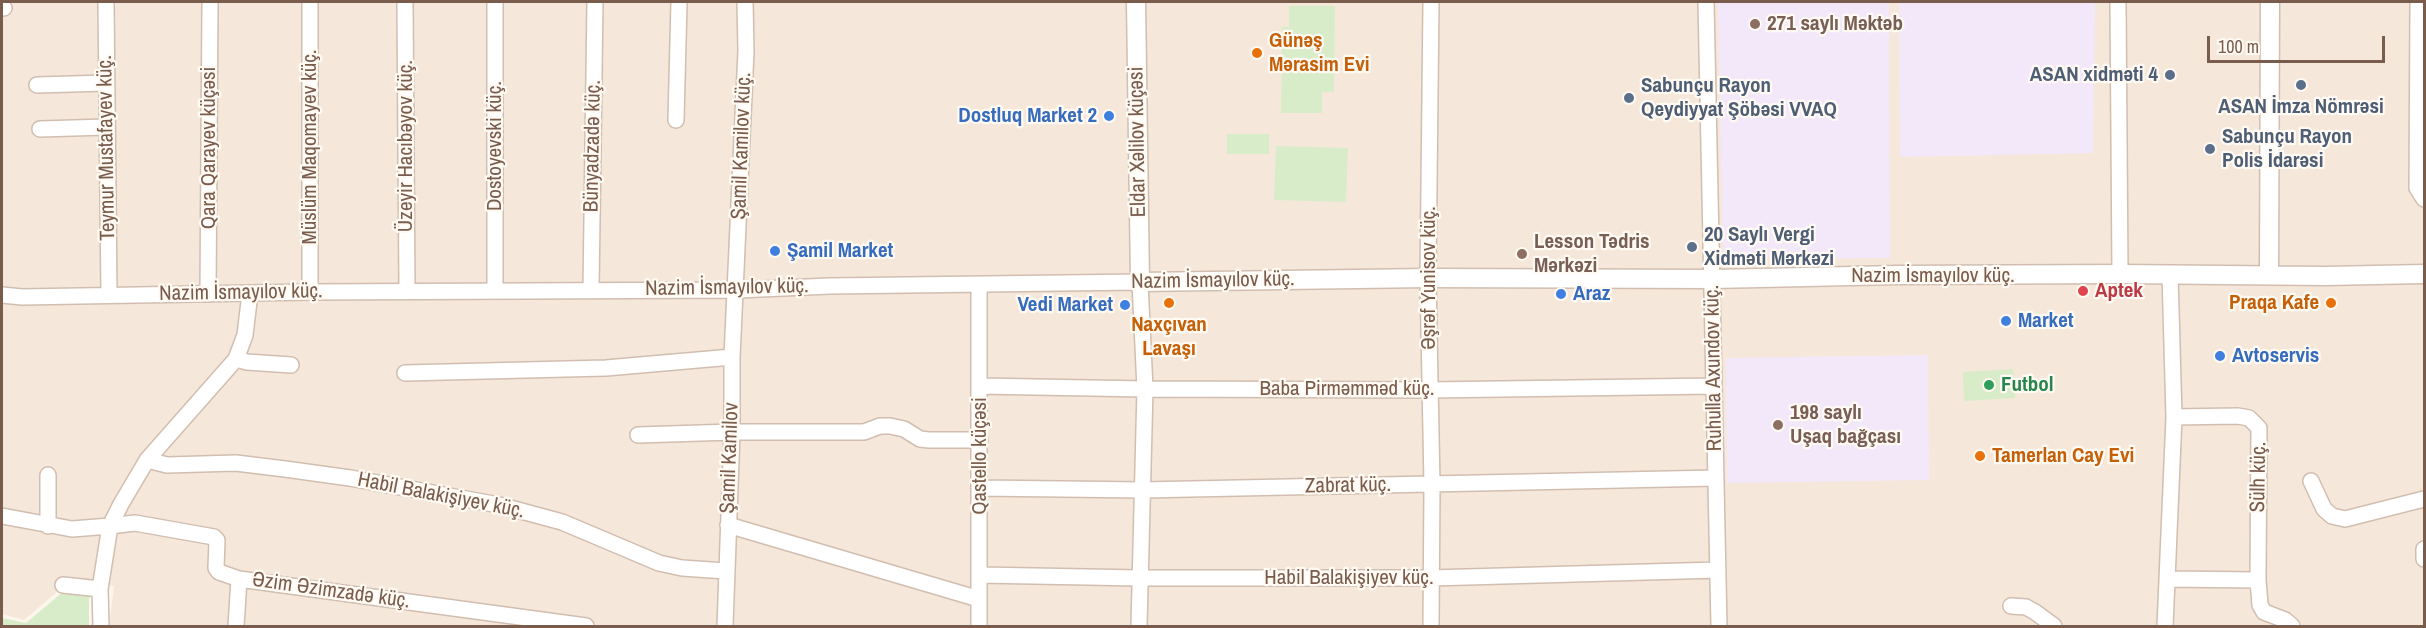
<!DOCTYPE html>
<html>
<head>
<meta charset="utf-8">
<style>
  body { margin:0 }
  #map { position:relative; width:2426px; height:628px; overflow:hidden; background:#fdf6ec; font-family:"Archivo Narrow",sans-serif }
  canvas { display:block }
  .frame { position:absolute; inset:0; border:3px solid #7a5c4d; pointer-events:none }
  .scale { position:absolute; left:2207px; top:36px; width:178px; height:27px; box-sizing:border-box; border:3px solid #7a5c4d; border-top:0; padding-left:8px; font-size:18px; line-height:21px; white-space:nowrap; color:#7a5c4d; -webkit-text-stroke:4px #fffaf3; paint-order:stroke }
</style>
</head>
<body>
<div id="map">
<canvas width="2426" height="628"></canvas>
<div class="frame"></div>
<div class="scale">100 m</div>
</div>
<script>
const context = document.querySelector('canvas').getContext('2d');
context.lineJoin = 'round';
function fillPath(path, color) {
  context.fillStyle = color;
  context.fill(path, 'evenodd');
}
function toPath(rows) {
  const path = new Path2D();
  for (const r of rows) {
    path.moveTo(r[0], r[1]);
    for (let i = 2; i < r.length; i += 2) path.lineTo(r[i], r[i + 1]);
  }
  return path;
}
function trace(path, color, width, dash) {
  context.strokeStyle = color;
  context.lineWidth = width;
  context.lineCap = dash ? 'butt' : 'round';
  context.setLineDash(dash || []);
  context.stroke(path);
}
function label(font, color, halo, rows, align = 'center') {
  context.font = font + ' "Archivo Narrow",sans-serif';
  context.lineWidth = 4.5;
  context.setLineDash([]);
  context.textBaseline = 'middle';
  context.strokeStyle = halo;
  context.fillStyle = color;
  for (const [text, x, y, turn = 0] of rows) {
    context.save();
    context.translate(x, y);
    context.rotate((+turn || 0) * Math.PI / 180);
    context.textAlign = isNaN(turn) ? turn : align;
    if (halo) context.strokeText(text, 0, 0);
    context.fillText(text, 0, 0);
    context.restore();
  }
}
const residential = toPath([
  [2,2,2424,2,2424,626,109,626,114,586,59,578,57,592,24,620,2,614]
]);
const education = toPath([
  [1718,2,1889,2,1890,258,1723,259],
  [1899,2,2095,2,2093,153,1900,157],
  [1928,355,1929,480,1727,483,1726,358]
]);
const green = toPath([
  [1289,6,1335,6,1334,92,1322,92,1322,113,1281,113,1282,27,1289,27],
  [1227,134,1269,134,1269,154,1227,154],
  [1276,146,1348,148,1346,202,1274,200],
  [2013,369,2015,398,1964,401,1963,372],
  [64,591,89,594,89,626,2,626,2,618,26,623]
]);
const minor = toPath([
  [106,2,109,295],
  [405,2,407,291],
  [1706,2,1719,626],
  [2118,2,2120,274],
  [2418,2,2417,188,2424,199],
  [2,8,4,8],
  [37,85,106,83],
  [676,120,679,2],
  [40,129,106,127],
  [591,290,595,2],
  [495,291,495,2],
  [310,292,310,2],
  [208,294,210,2],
  [2,295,22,297,310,292,737,290,830,286,1140,282,1145,389,1139,626],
  [236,359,247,362,291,365],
  [405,373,606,368,732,357],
  [980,386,1145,389,1430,390,1714,386],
  [2174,417,2238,416,2249,418,2259,428,2258,580,2260,605,2264,612,2285,620,2292,626],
  [638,435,732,432,864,432,880,426,890,426,904,429,920,439,929,440,980,440],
  [147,460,167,465,236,463,285,469,350,478,499,505,562,522,659,563,682,568,726,571],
  [2311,481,2324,509,2332,516,2345,519,2424,499],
  [980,488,1143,490,1716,478],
  [2,516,72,529,110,526,100,589,101,626],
  [728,525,979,599],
  [48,526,48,475],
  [110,526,135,523,214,537,217,540,216,568,219,572,239,579,586,626],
  [110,526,121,504,147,460,236,359,245,335,250,293],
  [2424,549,2424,559],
  [980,575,1140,578,1431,578,1718,570],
  [2168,579,2258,580],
  [63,585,100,589],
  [2011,606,2026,607,2035,612,2054,626],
  [236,626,239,579],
  [725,626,732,432,732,357,746,51,745,2],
  [979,626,979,285],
  [1431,626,1432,485,1428,278,1431,2],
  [2165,626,2174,417,2170,274]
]);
const tertiary = toPath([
  [1136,2,1140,282,1428,278,1713,279,1898,275,2120,274,2326,276,2424,274],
  [2269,275,2270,2]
]);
const markers = [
  [1755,24,6,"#8d6e63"],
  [1257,53,6,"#e8710a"],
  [2170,75,6,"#5c6f8a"],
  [2301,85,6,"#5c6f8a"],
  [1629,98,6,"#5c6f8a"],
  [1109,116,6,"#3f7fe0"],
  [2210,149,6,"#5c6f8a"],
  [1692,247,6,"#5c6f8a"],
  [775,251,6,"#3f7fe0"],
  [1522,254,6,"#8d6e63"],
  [2083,291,6,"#e0444e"],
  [1561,294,6,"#3f7fe0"],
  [1169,303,6,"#e8710a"],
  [2331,303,6,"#e8710a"],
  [1125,305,6,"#3f7fe0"],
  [2006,321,6,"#3f7fe0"],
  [2220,356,6,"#3f7fe0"],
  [1989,385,6,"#2e9e5b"],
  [1778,425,6,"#8d6e63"],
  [1980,456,6,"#e8710a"]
];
const educationNames = [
  ["271 saylı Məktəb",1767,24],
  ["Lesson Tədris",1534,242],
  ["Mərkəzi",1534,266],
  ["198 saylı",1790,413],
  ["Uşaq bağçası",1790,437]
];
const foodNames = [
  ["Günəş",1269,41],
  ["Mərasim Evi",1269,65],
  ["Praqa Kafe",2319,303,"right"],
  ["Naxçıvan",1169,325,"center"],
  ["Lavaşı",1169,349,"center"],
  ["Tamerlan Cay Evi",1992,456]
];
const serviceNames = [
  ["ASAN xidməti 4",2158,75,"right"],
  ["Sabunçu Rayon",1641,86],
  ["Qeydiyyat Şöbəsi VVAQ",1641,110],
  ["ASAN İmza Nömrəsi",2301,107,"center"],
  ["Sabunçu Rayon",2222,137],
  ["Polis İdarəsi",2222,161],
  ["20 Saylı Vergi",1704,235],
  ["Xidməti Mərkəzi",1704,259]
];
const shopNames = [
  ["Dostluq Market 2",1097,116,"right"],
  ["Şamil Market",787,251],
  ["Araz",1573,294],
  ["Vedi Market",1113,305,"right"],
  ["Market",2018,321],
  ["Avtoservis",2232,356]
];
const streetNames = [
  ["Eldar Xəlilov küçəsi",1138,142,-91],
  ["Üzeyir Hacıbəyov küç.",406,146,-90],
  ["Dostoyevski küç.",495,146,-90],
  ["Bünyadzadə küç.",593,146,-89],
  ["Şamil Kamilov küç.",742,146,-88],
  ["Müslüm Maqomayev küç.",310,147,-90],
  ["Teymur Mustafayev küç.",107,148,-91],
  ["Qara Qarayev küçəsi",209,148,-90],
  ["Nazim İsmayılov küç.",1933,276],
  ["Əşrəf Yunisov küç.",1429,278,-90],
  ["Nazim İsmayılov küç.",1213,281,-1],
  ["Nazim İsmayılov küç.",727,288,-1],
  ["Nazim İsmayılov küç.",241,293,-1],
  ["Ruhulla Axundov küç.",1714,368,-91],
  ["Baba Pirməmməd küç.",1347,389],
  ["Qastello küçəsi",980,456,-90],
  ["Şamil Kamilov",730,458,-88],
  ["Sülh küç.",2259,477,-89],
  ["Zabrat küç.",1348,486,-1],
  ["Habil Balakişiyev küç.",441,496,11],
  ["Habil Balakişiyev küç.",1349,578],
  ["Əzim Əzimzadə küç.",331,591,8]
];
const healthNames = [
  ["Aptek",2095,291]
];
const leisureNames = [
  ["Futbol",2001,385]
];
fillPath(residential, '#f5e8da');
fillPath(education, '#f3e8fa');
fillPath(green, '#d8ecc9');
trace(minor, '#d1beb0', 18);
trace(tertiary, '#d1beb0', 21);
trace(minor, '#fff', 15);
trace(tertiary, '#fff', 18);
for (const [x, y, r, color] of markers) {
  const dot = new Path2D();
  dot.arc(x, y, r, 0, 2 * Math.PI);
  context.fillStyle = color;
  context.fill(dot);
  trace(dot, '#fffaf3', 2);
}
label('bold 21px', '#785e54', '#fffaf3', educationNames, 'left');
label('bold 21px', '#c56008', '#fffaf3', foodNames, 'left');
label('bold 21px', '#4e5e75', '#fffaf3', serviceNames, 'left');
label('bold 21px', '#366cbe', '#fffaf3', shopNames, 'left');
label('21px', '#7a5c4d', '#fffaf3', streetNames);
label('bold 21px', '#be3a42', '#fffaf3', healthNames, 'left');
label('bold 21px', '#27864d', '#fffaf3', leisureNames, 'left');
</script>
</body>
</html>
